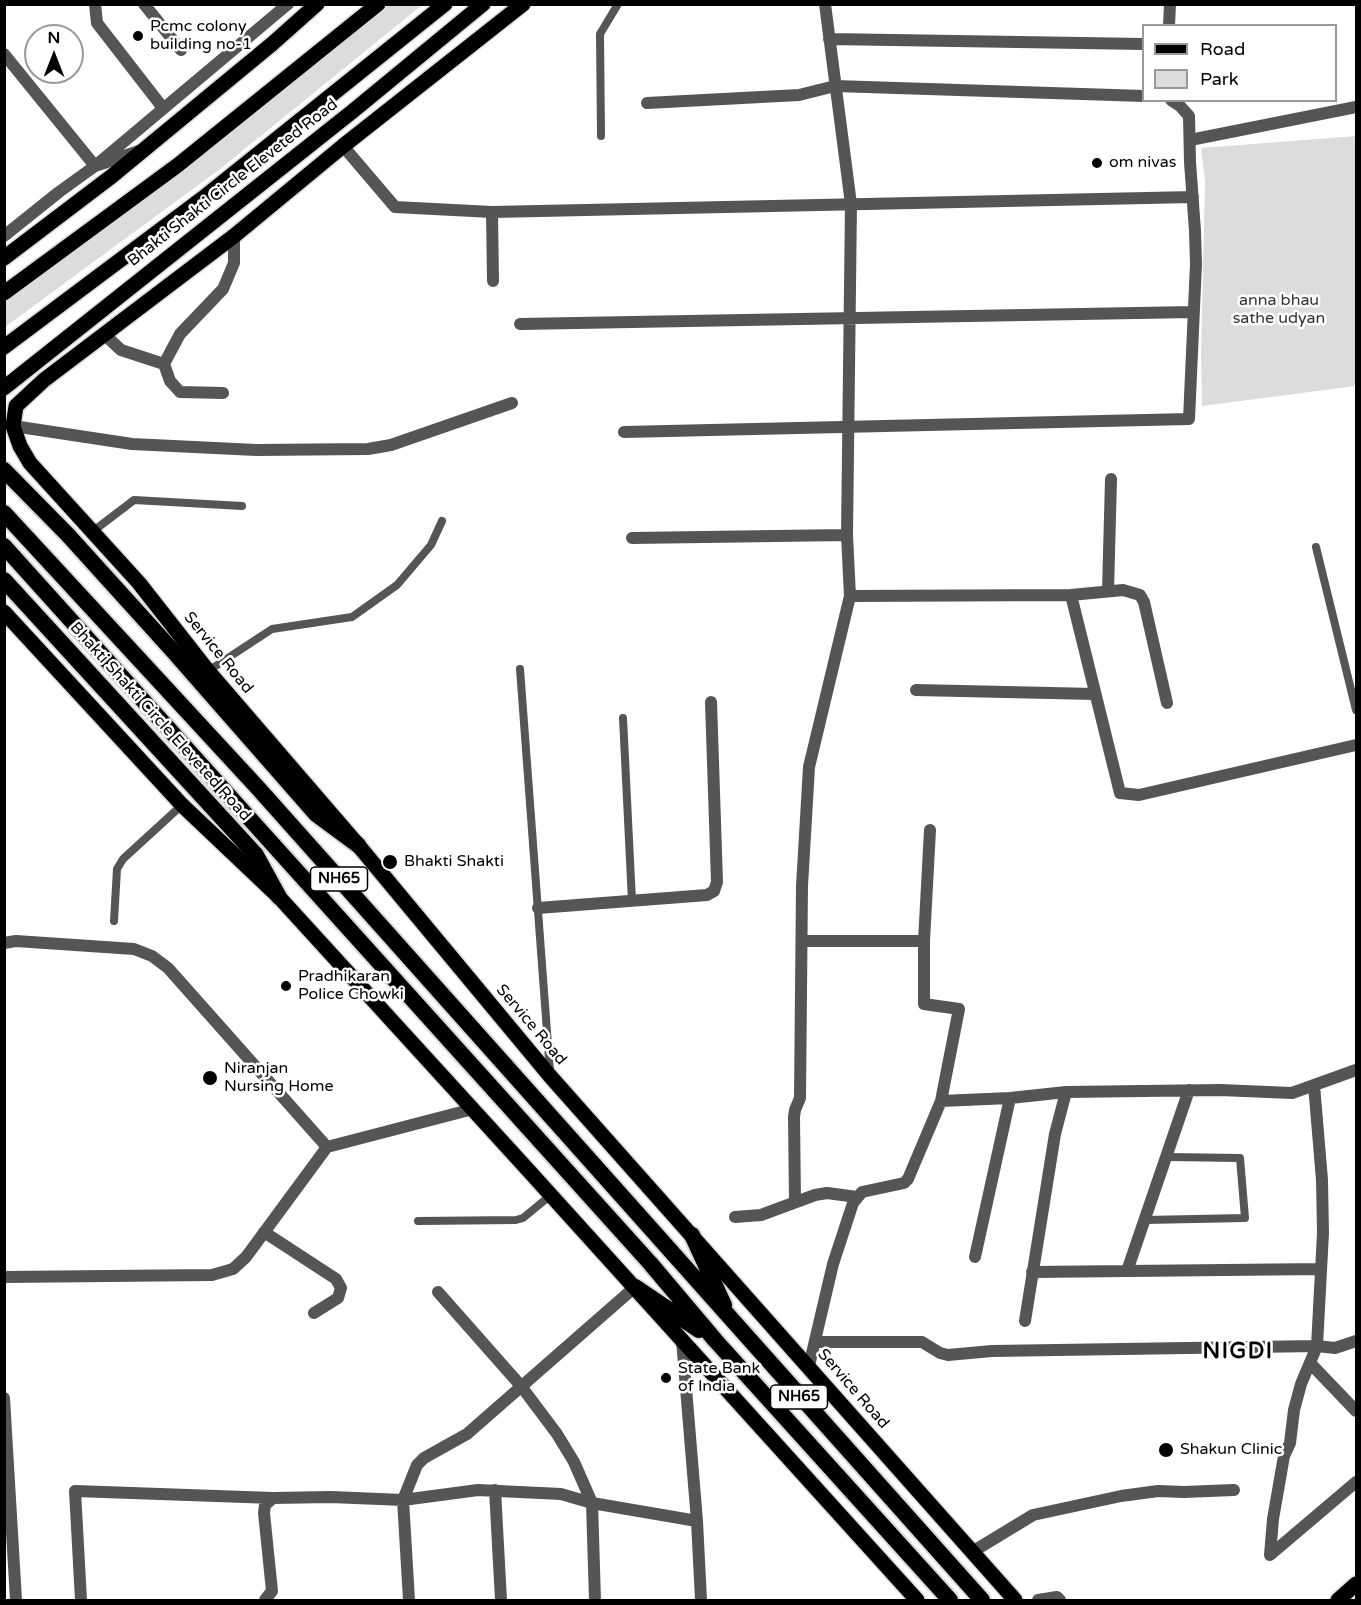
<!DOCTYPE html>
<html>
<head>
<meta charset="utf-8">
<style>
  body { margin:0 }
  #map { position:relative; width:1361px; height:1605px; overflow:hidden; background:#fff; font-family:"Varela Round",sans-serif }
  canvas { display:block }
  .frame { position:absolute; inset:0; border:6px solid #000; pointer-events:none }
  .legend { position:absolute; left:1142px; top:24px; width:195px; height:78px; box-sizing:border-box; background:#fff; border:2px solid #999; margin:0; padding:8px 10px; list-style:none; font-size:18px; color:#000 }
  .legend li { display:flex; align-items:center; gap:12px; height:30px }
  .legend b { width:30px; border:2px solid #999 }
  .north { position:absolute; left:24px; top:24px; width:60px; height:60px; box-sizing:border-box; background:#fff; border:2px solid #999; border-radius:50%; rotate:0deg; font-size:16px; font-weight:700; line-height:24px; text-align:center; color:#000 }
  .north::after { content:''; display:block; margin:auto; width:21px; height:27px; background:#000; clip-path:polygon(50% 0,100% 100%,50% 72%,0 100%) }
</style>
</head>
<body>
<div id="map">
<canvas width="1361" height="1605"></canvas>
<div class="frame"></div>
<ul class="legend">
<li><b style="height:8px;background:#000"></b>Road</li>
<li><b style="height:16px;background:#dcdcdc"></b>Park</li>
</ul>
<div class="north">N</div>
</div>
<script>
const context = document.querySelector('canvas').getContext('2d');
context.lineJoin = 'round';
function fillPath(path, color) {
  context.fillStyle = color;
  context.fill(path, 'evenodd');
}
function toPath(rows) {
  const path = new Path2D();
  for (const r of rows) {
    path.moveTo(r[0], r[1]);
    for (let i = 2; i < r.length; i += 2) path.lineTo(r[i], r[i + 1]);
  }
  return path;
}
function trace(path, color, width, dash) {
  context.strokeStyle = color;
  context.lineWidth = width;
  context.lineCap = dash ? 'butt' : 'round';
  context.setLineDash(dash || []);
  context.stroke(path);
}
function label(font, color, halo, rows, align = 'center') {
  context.font = font + ' "Varela Round",sans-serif';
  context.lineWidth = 5;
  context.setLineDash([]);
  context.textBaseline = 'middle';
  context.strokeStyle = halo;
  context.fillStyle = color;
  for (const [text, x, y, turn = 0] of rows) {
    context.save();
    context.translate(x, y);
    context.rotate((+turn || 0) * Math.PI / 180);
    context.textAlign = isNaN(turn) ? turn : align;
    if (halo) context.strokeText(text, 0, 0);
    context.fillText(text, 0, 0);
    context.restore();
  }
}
const green = toPath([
  [383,5,422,5,220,169,5,327,5,297],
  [1356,136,1356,386,1202,406,1201,355,1205,181,1201,148]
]);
const service = toPath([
  [601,136,600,34,618,4],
  [92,532,134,500,242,506],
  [1316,547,1356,710],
  [520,669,550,1072],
  [208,671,272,629,352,617,397,585,431,545,442,521],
  [623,718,632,901],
  [114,921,117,869,123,859,182,805],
  [1145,1220,1245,1218,1240,1158,1167,1157],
  [418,1221,516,1220,523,1218,551,1195]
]);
const minor = toPath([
  [95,4,97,23,163,108],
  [144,4,181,50],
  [1169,26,1170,4],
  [829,39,1144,44],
  [4,54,95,166,288,4],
  [647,103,799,95,835,86,1144,96],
  [1190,140,1356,107],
  [343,146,395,207,492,212,493,281],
  [492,212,1193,197],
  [4,236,59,192,95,166,139,151],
  [520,324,1193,312],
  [105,335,121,350,164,364],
  [223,393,180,392,170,381,164,364,180,334,223,289,234,263,234,236],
  [13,426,132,444,256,450,368,449,391,445,512,403],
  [624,432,1189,419,1196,264,1195,231,1190,162,1189,116,1180,106,1171,100],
  [632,538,847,535],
  [1108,591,1111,479],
  [1071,595,1123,590,1140,595,1144,602,1167,703],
  [850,596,1071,595,1120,793,1139,795,1356,745],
  [916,690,1095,694],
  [538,908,707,895,714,891,717,882,711,702],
  [802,941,924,941],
  [4,943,16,941,134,949,152,956,168,968,327,1147],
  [941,1101,1010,1098,1066,1092,1220,1090,1292,1093,1356,1070],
  [795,1202,794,1117,795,1110,800,1098,802,886,809,767,850,596,847,535,851,204,825,4],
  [735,1217,761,1215,815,1195,827,1193,857,1197],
  [264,1232,336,1279,341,1288,338,1298,314,1313],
  [975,1257,1010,1098],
  [1127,1271,1189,1090],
  [1032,1272,1321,1269],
  [4,1277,212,1275,233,1269,246,1257,327,1147,473,1109],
  [438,1292,521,1386,557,1434,574,1462,592,1503,697,1521],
  [1025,1321,1055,1134,1066,1092],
  [682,1340,697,1521,701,1600],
  [815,1342,922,1342,940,1353,948,1355,992,1351,1317,1346,1335,1348,1356,1341],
  [1311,1364,1356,1411],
  [809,1366,833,1264,853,1203,862,1192,904,1183,908,1179,941,1101,959,1009,924,1004,924,941,930,830],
  [4,1398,16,1600],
  [495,1490,501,1600],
  [972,1552,1033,1515,1121,1496,1158,1491,1184,1492,1234,1490],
  [1270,1555,1273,1519,1284,1456,1290,1443,1294,1410,1301,1384,1317,1346,1323,1233,1322,1180,1314,1085],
  [1270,1555,1356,1482],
  [81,1600,75,1491,273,1498],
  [265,1600,272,1591,264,1513,265,1505,273,1498,331,1497,403,1500,478,1490,561,1494,592,1503,595,1600],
  [409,1600,403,1500,417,1465,424,1458,467,1434,635,1287],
  [1038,1600,1057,1597,1060,1600]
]);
const primary = toPath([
  [523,4,343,146,234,236,44,380,16,406,13,426,20,446,30,463,139,583,208,671,358,845,550,1076,1015,1600],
  [4,258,112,176,272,44,317,4],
  [4,293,178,165,378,4],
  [4,347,203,198,445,4],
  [4,388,353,111,483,4],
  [4,612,182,805,279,897,529,1171,917,1600],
  [1338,1600,1356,1584]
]);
const trunk = toPath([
  [4,470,68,535,173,651,316,814,358,845],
  [4,513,258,788,982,1600],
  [4,546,650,1263,715,1340,950,1600],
  [4,580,256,855,279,897],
  [692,1235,724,1305],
  [635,1287,699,1330]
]);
const markers = [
  [138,36,6,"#000"],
  [1097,163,6,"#000"],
  [390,862,8,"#000"],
  [286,986,6,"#000"],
  [210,1078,8,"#000"],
  [666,1378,6,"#000"],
  [1166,1450,8,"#000"]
];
const shields = [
  [339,879,57],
  [799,1397,57]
];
const shieldNames = [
  ["NH65",339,879],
  ["NH65",799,1397]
];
const poiNames = [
  ["Pcmc colony",150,27],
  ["building no-1",150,45],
  ["om nivas",1109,163],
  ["Bhakti Shakti",404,862],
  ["Pradhikaran",298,977],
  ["Police Chowki",298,995],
  ["Niranjan",224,1069],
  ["Nursing Home",224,1087],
  ["State Bank",678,1369],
  ["of India",678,1387],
  ["Shakun Clinic",1180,1450]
];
const streetNames = [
  ["Bhakti Shakti Circle Eleveted Road",233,183,-38],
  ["Service Road",218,653,51],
  ["Bhakti Shakti Circle Eleveted Road",160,722,48],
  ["Service Road",531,1025,50],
  ["Service Road",853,1389,49]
];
const parkNames = [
  ["anna bhau",1279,301],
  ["sathe udyan",1279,319]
];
const districtNames = [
  ["NIGDI",1238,1352]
];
fillPath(green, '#dcdcdc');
trace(primary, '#dbdbdb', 18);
trace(trunk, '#dbdbdb', 20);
trace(service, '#555', 8);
trace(minor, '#555', 12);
trace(primary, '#000', 15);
trace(trunk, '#000', 16);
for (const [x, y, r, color] of markers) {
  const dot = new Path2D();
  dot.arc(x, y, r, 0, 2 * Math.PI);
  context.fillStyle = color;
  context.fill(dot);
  trace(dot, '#fff', 2);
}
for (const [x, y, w] of shields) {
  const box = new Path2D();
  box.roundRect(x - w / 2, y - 12, w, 24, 4.5);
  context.fillStyle = '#fff';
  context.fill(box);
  trace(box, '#000', 1.5);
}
label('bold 15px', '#000', null, shieldNames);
label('16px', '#000', '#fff', poiNames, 'left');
label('16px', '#000', '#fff', streetNames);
label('16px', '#333', '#fff', parkNames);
context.letterSpacing = '1.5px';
label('bold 22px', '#000', '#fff', districtNames);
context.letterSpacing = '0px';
</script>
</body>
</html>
